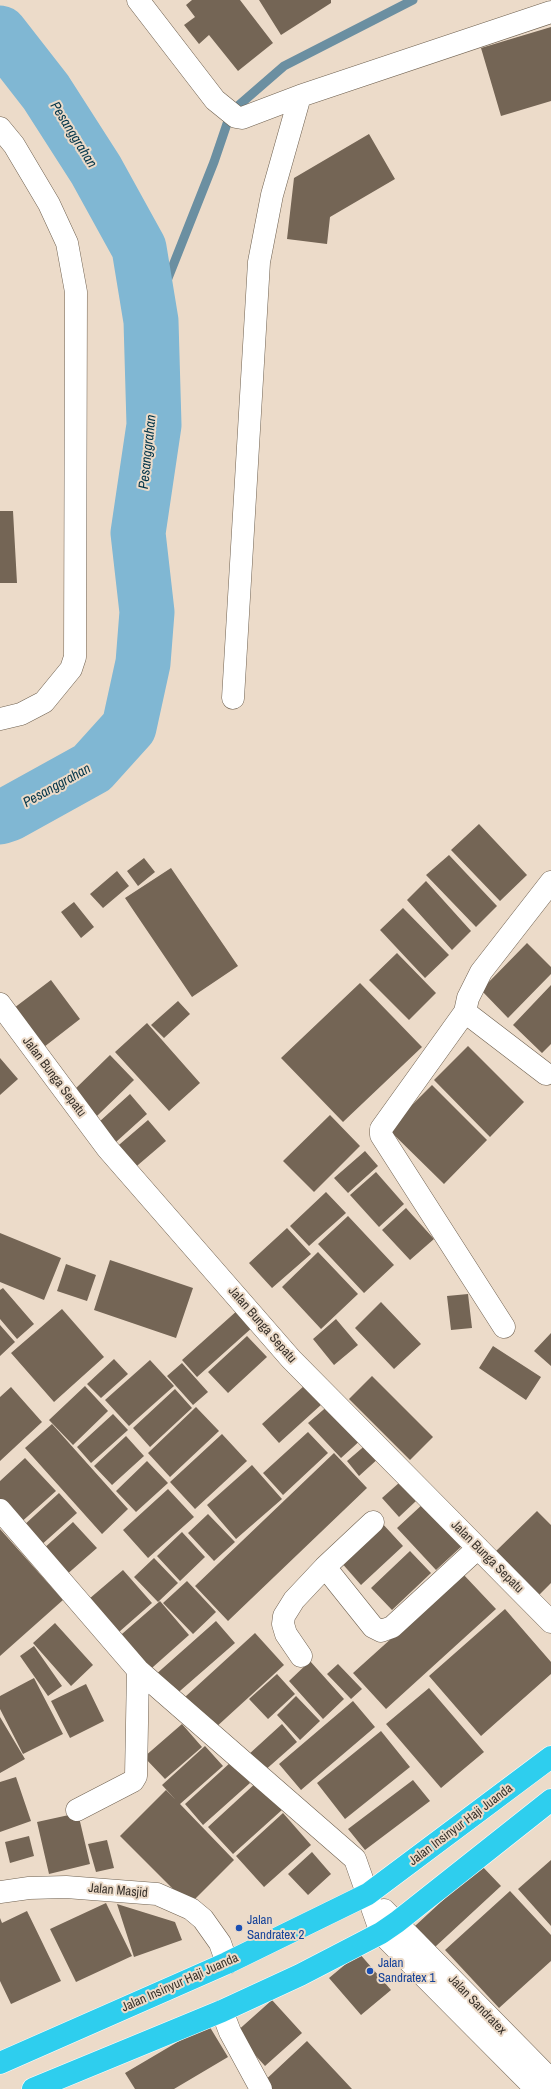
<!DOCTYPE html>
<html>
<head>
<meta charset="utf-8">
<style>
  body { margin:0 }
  canvas { display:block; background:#ecdbc9 }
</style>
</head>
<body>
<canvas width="551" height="2089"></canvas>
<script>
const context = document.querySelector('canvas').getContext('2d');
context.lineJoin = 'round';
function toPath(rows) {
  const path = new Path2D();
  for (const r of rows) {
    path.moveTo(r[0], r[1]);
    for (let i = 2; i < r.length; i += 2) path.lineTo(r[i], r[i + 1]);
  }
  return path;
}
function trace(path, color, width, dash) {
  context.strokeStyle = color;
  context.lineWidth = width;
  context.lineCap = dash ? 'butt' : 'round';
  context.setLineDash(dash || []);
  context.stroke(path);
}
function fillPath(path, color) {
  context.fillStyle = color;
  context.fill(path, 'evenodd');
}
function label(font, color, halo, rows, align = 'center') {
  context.font = font + ' "Archivo Narrow",sans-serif';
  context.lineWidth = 4;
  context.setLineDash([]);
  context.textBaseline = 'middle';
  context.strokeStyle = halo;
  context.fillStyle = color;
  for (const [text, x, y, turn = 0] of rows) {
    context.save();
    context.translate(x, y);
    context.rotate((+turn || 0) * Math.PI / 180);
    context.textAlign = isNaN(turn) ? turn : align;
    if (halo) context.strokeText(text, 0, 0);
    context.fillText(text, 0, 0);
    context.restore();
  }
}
const stream = toPath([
  [151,321,214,162,231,112,284,66,413,0]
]);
const river = toPath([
  [0,33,46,92,96,170,139,248,151,321,154,425,138,533,147,612,143,663,129,727,92,768,9,814,0,817]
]);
const building = toPath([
  [192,0,240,0,273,43,238,71,209,35,199,44,184,25,195,17,186,5],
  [259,0,331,0,331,3,281,35],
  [551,27,551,101,501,116,481,48],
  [369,134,395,179,330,217,327,244,287,239,294,178],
  [0,511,13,511,17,583,0,583],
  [479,824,527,875,500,901,451,850],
  [449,855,497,906,476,927,426,875],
  [144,858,155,872,138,886,127,871],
  [171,868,238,966,192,997,125,898],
  [117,871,129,886,103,908,90,894],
  [426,881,471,931,452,950,407,900],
  [74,902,94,927,81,938,61,912],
  [403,908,449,955,425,978,380,930],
  [527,943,551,967,551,974,508,1018,481,990],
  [397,953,436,993,409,1020,369,980],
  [51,980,80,1019,44,1047,14,1008],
  [360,983,422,1047,343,1122,281,1058],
  [551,985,551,1044,542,1053,513,1025],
  [178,1001,190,1014,164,1038,151,1025],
  [147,1023,200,1083,169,1111,115,1052],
  [468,1046,524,1102,490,1137,434,1080],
  [110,1055,134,1080,97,1116,73,1091],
  [0,1058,18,1079,0,1095],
  [432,1085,487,1140,444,1184,388,1129],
  [130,1094,147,1114,116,1142,99,1122],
  [330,1115,360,1146,314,1192,283,1161],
  [148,1120,166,1141,131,1171,113,1150],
  [365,1151,378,1166,348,1193,334,1178],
  [376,1172,404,1204,379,1227,350,1195],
  [326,1192,346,1213,309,1246,290,1226],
  [406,1208,434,1239,410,1260,382,1230],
  [348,1216,394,1265,364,1293,318,1244],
  [287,1228,311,1254,272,1288,249,1263],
  [0,1233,61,1258,44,1300,0,1282],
  [318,1252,358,1294,321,1329,282,1287],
  [110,1260,193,1288,176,1338,94,1310],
  [66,1264,96,1275,87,1301,57,1291],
  [3,1288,34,1324,17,1339,0,1319,0,1290],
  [468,1294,472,1328,451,1330,447,1296],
  [381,1302,421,1344,394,1369,355,1328],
  [62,1309,104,1357,54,1402,11,1353],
  [239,1309,254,1326,197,1377,182,1360],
  [336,1319,358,1345,334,1365,313,1339],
  [0,1325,15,1342,0,1356],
  [551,1333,551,1366,534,1351],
  [247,1336,267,1357,228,1393,208,1372],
  [493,1346,541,1377,526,1400,479,1368],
  [114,1359,128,1374,101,1398,87,1384],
  [150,1360,174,1386,129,1426,105,1400],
  [182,1363,208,1392,193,1405,167,1376],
  [372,1376,433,1437,410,1460,349,1399],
  [305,1385,322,1404,279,1443,262,1424],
  [85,1386,108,1411,73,1445,49,1420],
  [11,1387,42,1422,0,1461,0,1397],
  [175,1389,192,1408,150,1447,133,1428],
  [330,1404,363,1438,341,1458,308,1423],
  [196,1407,219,1431,170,1477,148,1453],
  [113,1414,128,1430,91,1463,77,1447],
  [52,1424,128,1509,102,1534,25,1448],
  [308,1432,328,1453,283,1495,263,1473],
  [222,1434,247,1461,195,1509,170,1482],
  [126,1436,144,1456,112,1485,94,1466],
  [368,1443,380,1457,359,1476,347,1461],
  [334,1453,367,1488,228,1621,195,1586],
  [25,1458,56,1491,18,1525,0,1504,0,1481],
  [147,1461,168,1483,136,1512,116,1491],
  [252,1465,282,1499,236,1539,207,1505],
  [400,1482,416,1501,399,1517,382,1498],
  [168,1489,194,1517,148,1558,123,1530],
  [59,1493,77,1513,39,1547,22,1527],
  [424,1503,463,1545,436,1570,397,1528],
  [537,1511,551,1525,551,1583,536,1598,493,1554],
  [208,1514,235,1542,214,1561,188,1533],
  [73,1522,97,1548,65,1576,42,1550],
  [381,1522,403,1546,361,1585,340,1561],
  [0,1529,63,1600,0,1656],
  [182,1532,205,1557,180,1581,157,1556],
  [410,1551,431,1573,392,1610,371,1588],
  [154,1558,178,1583,158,1602,134,1577],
  [123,1570,152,1603,119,1632,89,1599],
  [463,1574,496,1609,386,1709,353,1673],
  [187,1581,216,1612,193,1634,163,1603],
  [160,1601,189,1635,144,1675,115,1640],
  [505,1609,551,1662,551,1674,481,1736,429,1676],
  [216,1621,235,1643,173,1697,154,1676],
  [55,1623,93,1665,71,1686,33,1643],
  [255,1633,284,1665,214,1729,185,1697],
  [34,1646,62,1686,48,1696,20,1656],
  [310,1661,344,1699,323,1719,289,1681],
  [338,1664,362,1689,351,1699,327,1674],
  [277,1674,295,1694,268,1719,249,1699],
  [34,1678,63,1734,23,1754,0,1709,0,1696],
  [86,1684,104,1721,70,1738,51,1701],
  [429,1688,484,1752,441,1788,386,1724],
  [296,1696,320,1721,300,1740,277,1715],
  [353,1701,375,1727,301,1790,279,1764],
  [0,1717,25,1759,0,1773],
  [182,1724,202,1747,165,1779,144,1757],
  [282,1724,297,1742,263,1772,248,1755],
  [381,1731,410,1767,345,1819,317,1783],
  [205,1746,223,1766,180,1804,234,1860,189,1905,120,1836,166,1790,175,1799,162,1785],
  [231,1762,250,1783,203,1825,185,1804],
  [16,1777,31,1821,0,1832,0,1782],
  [413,1780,430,1801,365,1850,348,1829],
  [258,1781,283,1809,233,1854,208,1827],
  [78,1813,90,1864,49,1874,37,1822],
  [283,1813,311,1845,264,1887,236,1856],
  [29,1836,34,1856,10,1863,5,1842],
  [107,1840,114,1868,96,1872,88,1844],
  [312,1852,331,1874,308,1895,288,1874],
  [551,1860,551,1926,518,1889],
  [481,1865,501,1886,435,1947,415,1926],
  [510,1891,551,1935,551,1961,499,2008,445,1950],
  [106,1903,132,1956,76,1982,50,1929],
  [117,1904,175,1922,182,1940,134,1957],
  [27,1911,61,1981,11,2004,0,1981,0,1918,2,1923],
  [359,1953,391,1990,361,2015,329,1978],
  [272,2000,302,2033,265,2066,235,2033],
  [208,2024,228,2057,174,2089,135,2089,125,2073],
  [307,2041,352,2089,264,2089,260,2085]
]);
const minor = toPath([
  [138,0,215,100,236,117,242,118,300,96,551,12],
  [0,128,14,145,49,204,67,243,76,292,75,657,71,669,44,702,21,714,0,719],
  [233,698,259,262,272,195,300,96],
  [0,1004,107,1148,291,1359,551,1622],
  [465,1012,546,1074],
  [504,1327,381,1135,381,1129,465,1012,468,998,481,972,551,882],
  [0,1510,138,1670,355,1859,381,1933,536,2089],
  [325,1567,373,1627,381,1631,392,1627,478,1548],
  [301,1656,286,1634,283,1624,284,1616,294,1600,325,1567,373,1522],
  [77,1810,133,1781,136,1776,138,1670],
  [0,1892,29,1888,66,1887,157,1894,191,1909,203,1919,220,1943,227,1963],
  [384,1910,551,2080],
  [222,2011,230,2032,261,2089]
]);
const highway = toPath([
  [0,2063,227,1963,368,1894,551,1757],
  [33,2089,222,2011,300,1975,381,1933,397,1922,551,1800]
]);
const markers = [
  [239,1928,4,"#1a4fb4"],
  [370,1971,4,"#1a4fb4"]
];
const streetNames = [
  ["Jalan Bunga Sepatu",54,1077,53],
  ["Jalan Bunga Sepatu",262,1325,49],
  ["Jalan Bunga Sepatu",487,1557,45],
  ["Jalan Insinyur Haji Juanda",461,1825,-37],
  ["Jalan Masjid",118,1891,5],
  ["Jalan Insinyur Haji Juanda",180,1983,-24],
  ["Jalan Sandratex",477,2005,46]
];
const transitNames = [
  ["Jalan",247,1921],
  ["Sandratex 2",247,1936],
  ["Jalan",378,1964],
  ["Sandratex 1",378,1979]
];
const waterNames = [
  ["Pesanggrahan",73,135,58],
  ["Pesanggrahan",148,452,-84],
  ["Pesanggrahan",57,786,-29]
];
trace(stream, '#6b8fa1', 9);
trace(river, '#80b7d3', 55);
fillPath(building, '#746555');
trace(minor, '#6f6150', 23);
trace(highway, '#fff', 23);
trace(minor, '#fff', 22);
trace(highway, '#2eceee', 22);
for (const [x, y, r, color] of markers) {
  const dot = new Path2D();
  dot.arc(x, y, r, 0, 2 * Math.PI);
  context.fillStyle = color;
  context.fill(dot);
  trace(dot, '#ecdbc9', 1.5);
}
label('13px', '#3a332c', '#ecdbc9', streetNames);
label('13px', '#164399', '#ecdbc9', transitNames, 'left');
label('italic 14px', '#04364a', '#ecdbc9', waterNames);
</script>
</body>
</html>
